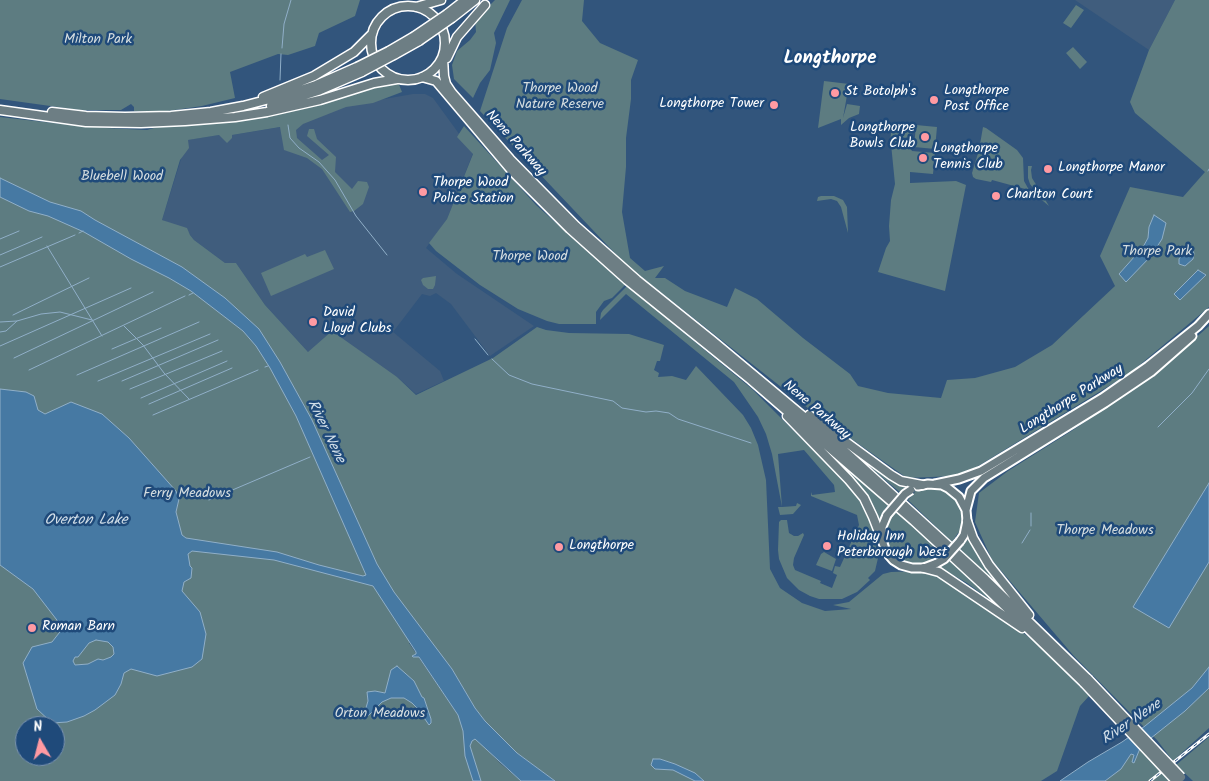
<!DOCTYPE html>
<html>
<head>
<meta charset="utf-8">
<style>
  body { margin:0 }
  #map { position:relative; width:1209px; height:781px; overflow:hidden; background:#32557c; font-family:Kalam,sans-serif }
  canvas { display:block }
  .north { position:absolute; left:15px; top:716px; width:50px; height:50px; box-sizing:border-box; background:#1f4a7a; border:1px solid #7992af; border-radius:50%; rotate:352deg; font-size:14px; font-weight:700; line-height:20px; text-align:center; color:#fff }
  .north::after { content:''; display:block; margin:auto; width:18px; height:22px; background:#ff9aa2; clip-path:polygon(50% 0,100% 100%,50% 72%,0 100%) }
</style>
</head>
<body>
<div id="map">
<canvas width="1209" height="781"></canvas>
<div class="north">N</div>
</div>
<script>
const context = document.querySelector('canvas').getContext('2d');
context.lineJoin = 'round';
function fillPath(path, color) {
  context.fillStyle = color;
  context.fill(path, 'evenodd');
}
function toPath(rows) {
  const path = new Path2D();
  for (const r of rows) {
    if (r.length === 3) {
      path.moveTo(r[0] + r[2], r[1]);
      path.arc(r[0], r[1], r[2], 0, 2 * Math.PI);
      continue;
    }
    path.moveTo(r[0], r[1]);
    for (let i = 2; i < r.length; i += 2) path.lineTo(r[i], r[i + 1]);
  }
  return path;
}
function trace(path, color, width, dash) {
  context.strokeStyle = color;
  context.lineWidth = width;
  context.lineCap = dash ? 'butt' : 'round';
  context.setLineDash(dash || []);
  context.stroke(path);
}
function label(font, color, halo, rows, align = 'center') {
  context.font = font + ' Kalam,sans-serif';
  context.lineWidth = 5;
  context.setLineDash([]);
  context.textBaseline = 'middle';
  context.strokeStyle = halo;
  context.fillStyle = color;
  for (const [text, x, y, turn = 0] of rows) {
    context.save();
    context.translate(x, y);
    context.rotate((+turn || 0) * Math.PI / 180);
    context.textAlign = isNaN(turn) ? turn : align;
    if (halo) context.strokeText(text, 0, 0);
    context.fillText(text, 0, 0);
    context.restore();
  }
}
const built = toPath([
  [1075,0,1175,0,1149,50],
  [413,94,425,94,433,98,473,153,447,219,426,248,457,274,534,326,490,356,451,304,436,293,430,296,422,294,393,332,440,371,444,381,416,394,397,377,308,352,265,305,236,263,225,263,194,240,188,232,162,220,187,140,219,135,229,140,232,135,281,127,333,108]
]);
const green = toPath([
  [0,0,360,0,355,16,319,33,315,46,288,55,278,54,230,72,235,98,202,106,161,112,134,111,134,107,131,104,121,110,79,110,0,99],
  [495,0,510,0,494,33,496,43,490,70,480,83,473,98,454,79,452,65,457,51,470,40,476,32,475,20],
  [522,0,584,0,582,21,600,43,638,60,631,80,631,99,626,138,626,167,622,212,630,258,645,271,664,266,655,278,665,278,685,291,727,307,735,288,757,299,803,338,850,374,858,386,888,393,941,398,947,380,975,378,1015,367,1052,345,1115,286,1100,256,1130,187,1183,197,1205,172,1135,113,1130,102,1149,50,1175,0,1209,0,1209,307,1130,373,970,471,955,476,907,478,813,412,626,265,480,111,507,28],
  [1076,5,1084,10,1071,28,1063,23],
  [1073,47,1087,62,1080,69,1066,53],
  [824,81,849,84,843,118,847,104,860,106,859,114,849,118,841,125,841,119,818,128],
  [398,82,402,92,373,103,346,107,303,124,296,130,297,138,322,160,329,155,307,136,309,129,314,129,317,139,336,157,335,172,352,189,358,181,367,182,369,187,363,204,354,211,350,212,322,169,307,158,284,150,280,127,232,135,232,138,227,143,219,135,188,140,189,148,180,160,162,220,187,228,190,235,194,240,225,263,236,263,265,305,308,352,332,331,397,377,416,395,493,358,537,327,546,330,569,333,629,334,664,345,660,361,657,361,654,370,659,373,658,377,672,376,686,380,696,366,743,415,751,428,758,445,766,480,770,569,780,588,802,603,825,611,851,609,833,605,849,602,883,574,891,572,925,571,939,574,1036,642,1089,696,1080,706,1057,771,1041,781,555,781,517,753,485,721,475,708,452,669,427,638,409,643,458,715,477,739,501,764,521,781,0,781,0,117,62,124,90,125,106,128,147,130,157,127,191,125,229,120,280,111],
  [25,726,55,726,55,756,25,756],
  [892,124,912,126,911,145,909,146,912,151,935,153,933,174,910,172,910,183,956,181,966,185,945,291,878,272,886,248,890,241,889,226,891,200,895,184,891,144,896,144,890,143],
  [916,125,937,127,935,149,914,147],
  [464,126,536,205,625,285,612,298,604,301,596,312,596,324,559,324,547,321,518,309,480,285,436,251,429,243,447,219,473,154,457,137],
  [983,127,986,128,1017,150,1023,158,1024,181,1029,190,992,180,991,182,976,179,973,177,972,173,979,150],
  [1028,166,1032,166,1031,170,1032,178,1049,206,1043,201,1030,184,1028,178],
  [821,196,834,196,843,200,847,207,848,233,841,207,837,201,831,199,817,201,818,197],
  [325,250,334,269,271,296,261,273,305,254,307,257],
  [436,276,435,285,433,289,428,289,423,285,421,280,423,278],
  [627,286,752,389,859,496,871,521,878,558,875,571,868,578,870,580,857,592,842,599,819,599,810,596,799,590,787,578,779,559,778,550,779,522,781,520,787,520,789,533,794,536,798,536,803,533,804,535,794,558,793,565,795,570,821,581,820,583,832,588,837,575,833,573,835,566,840,567,859,525,857,515,811,496,811,492,812,495,835,492,834,485,804,450,778,454,782,507,796,506,797,503,801,505,793,514,780,515,778,507,782,507,772,454,766,434,758,417,734,382,626,294,600,320,601,313,603,310],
  [1209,326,1209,728,1173,761,1157,740,1073,655,992,560,975,522,979,493,1008,471,1073,430,1152,376],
  [800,425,890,503,885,509,880,520,864,491],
  [828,432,912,485,902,494],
  [932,488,943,488,951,492,964,509,965,519,963,530,960,534,958,533,952,542,908,500,915,492,914,491],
  [898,511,943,551,934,558,935,560,922,564,909,563,897,560,891,554,885,538,885,527,888,519],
  [969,532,1014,601,960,549,966,541],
  [824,552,836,559,832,571,816,565,821,554],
  [951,558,1021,623,967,583,939,567],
  [1209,737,1209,781,1193,781,1176,765],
  [1140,748,1173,781,1105,781,1114,774,1131,754,1133,753,1134,757,1132,762]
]);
const water = toPath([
  [0,178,50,202,81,211,95,220,182,267,225,298,259,329,280,362,312,420,377,564,394,592,452,669,475,708,485,721,517,753,555,781,521,781,475,739,472,741,470,746,481,781,473,781,465,756,463,731,458,715,419,657,413,657,412,656,416,654,416,652,373,586,274,560,192,551,188,554,190,566,192,568,191,578,184,582,182,591,200,612,206,634,202,659,192,667,157,676,131,669,124,673,121,684,115,695,95,710,84,716,67,722,52,723,37,709,23,663,32,647,52,642,63,628,33,589,0,565,0,389,26,392,34,396,38,410,45,414,71,402,102,414,129,438,176,491,179,499,176,512,182,535,186,538,277,552,319,565,363,576,366,575,296,416,270,368,256,346,243,331,191,291,169,278,131,259,84,232,48,216,29,211,0,197,0,178],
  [96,640,108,642,113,647,114,654,111,657,103,660,98,659,88,664,75,665,73,661,75,657,78,657,89,643,96,640],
  [1154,215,1166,223,1162,239,1151,256,1126,282,1119,274,1143,247,1148,238,1149,227,1154,215],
  [1191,248,1194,253,1193,259,1185,266,1179,264,1179,259,1184,251,1191,248],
  [1198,270,1206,275,1180,300,1174,294,1198,270],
  [1209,483,1209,562,1169,628,1133,607,1209,483],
  [397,666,414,681,422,697,424,698,431,719,431,723,429,725,418,709,412,703,404,698,391,698,382,702,368,716,366,714,365,711,368,701,367,692,375,691,385,693,391,670,397,666],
  [1209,667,1209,688,1185,711,1141,746,1134,763,1132,762,1134,755,1131,754,1121,769,1105,781,1060,781,1088,762,1122,742,1145,726,1192,688,1209,667],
  [653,759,660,759,675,764,695,773,704,781,695,781,673,770,655,769,651,765,653,759]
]);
const stream = toPath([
  [282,48,284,24,291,0],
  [280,80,281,54],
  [288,125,290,138,299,148,319,162,335,180,356,216,387,255],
  [1208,171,1209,169],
  [79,233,83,231],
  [0,239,19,231],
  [47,246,102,336],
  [0,255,42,237],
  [0,267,75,235],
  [189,295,193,293],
  [13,315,89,278],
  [0,322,17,321,41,314,60,312,92,320],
  [124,326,143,345,164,373,189,399],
  [0,332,6,331,17,321],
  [475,339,488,355],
  [0,346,131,288],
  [112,349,161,328],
  [14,358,153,292],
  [492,359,509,375,532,384,613,401,622,408,646,412,656,411,669,413,678,419,751,443],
  [265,367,268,366],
  [29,370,185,296],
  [77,375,199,322],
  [98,381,210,334],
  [122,381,218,340],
  [130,389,222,351],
  [141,398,227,361],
  [149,404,232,368],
  [153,415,258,370],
  [1158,427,1192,393,1209,369],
  [209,500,310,457],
  [1031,513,1031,526],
  [1022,543,1030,530]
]);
const primary = toPath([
  [935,484,959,479,981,471,1102,398,1148,366,1198,326,1209,314],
  [918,486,928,484,942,485,948,488,959,497,966,510,967,521,964,535,960,541],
  [966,510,971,491,984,478,1105,403,1151,372,1192,336],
  [887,515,882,527,882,540,886,552,893,560,901,565,912,568,924,568,937,563]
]);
const trunk = toPath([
  [408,43,37],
  [416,7,441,0],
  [447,14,465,0],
  [452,18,475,0],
  [389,51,413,37],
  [394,55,419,41],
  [443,58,444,76,446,84,452,93,510,159,576,226,637,280,713,341,839,446,985,579,1088,679],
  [447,58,457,37,485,5],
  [422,77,436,81,512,171,570,229,627,280,751,380,914,521,981,583,1084,683],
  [263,97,314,76,354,52,371,35],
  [271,106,318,91,362,72],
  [0,110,86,122,141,123,185,121,235,117,267,112,320,100,374,83,397,79],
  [52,112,86,116,125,117,171,116,211,112,243,106,285,95,316,85,357,67],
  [809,415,891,475,901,481,922,485],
  [787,416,849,480,864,498,873,517,882,540],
  [967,521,973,538,989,565,1029,615],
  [924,568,939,572,1022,628]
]);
const rail = toPath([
  [1150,781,1209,734]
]);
const primaryBridge = toPath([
  [887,515,905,494,911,490],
  [937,563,944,559,960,541]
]);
const trunkBridge = toPath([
  [413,37,447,14],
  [419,41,452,18],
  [357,67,389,51],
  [362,72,394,55],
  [1088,679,1181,777],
  [1084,683,1176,781]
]);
const markers = [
  [835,93,5,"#ff9aa2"],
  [934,100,5,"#ff9aa2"],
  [774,105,5,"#ff9aa2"],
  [925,137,5,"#ff9aa2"],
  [923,158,5,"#ff9aa2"],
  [1048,169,5,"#ff9aa2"],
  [423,192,5,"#ff9aa2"],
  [996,196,5,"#ff9aa2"],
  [313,322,5,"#ff9aa2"],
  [827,546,5,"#ff9aa2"],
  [559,547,5,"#ff9aa2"],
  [32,628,5,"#ff9aa2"]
];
const parkNames = [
  ["Milton Park",98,41],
  ["Thorpe Wood",560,90],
  ["Nature Reserve",560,106],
  ["Bluebell Wood",122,178],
  ["Thorpe Park",1157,253],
  ["Thorpe Wood",530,258],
  ["Ferry Meadows",187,495],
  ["Thorpe Meadows",1105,532],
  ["Orton Meadows",380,715]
];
const poiNames = [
  ["Longthorpe",944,92],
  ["Post Office",944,108],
  ["St Botolph's",845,93],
  ["Longthorpe Tower",764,105,"right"],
  ["Longthorpe",915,129,"right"],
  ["Bowls Club",915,145,"right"],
  ["Longthorpe",933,150],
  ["Tennis Club",933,166],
  ["Longthorpe Manor",1058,169],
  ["Thorpe Wood",433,184],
  ["Police Station",433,200],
  ["Charlton Court",1006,196],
  ["David",323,314],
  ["Lloyd Clubs",323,330],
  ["Holiday Inn",837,538],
  ["Peterborough West",837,554],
  ["Longthorpe",569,547],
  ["Roman Barn",42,628]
];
const streetNames = [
  ["Nene Parkway",515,144,48],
  ["Longthorpe Parkway",1072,400,-32],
  ["Nene Parkway",816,411,40]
];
const waterNames = [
  ["River Nene",325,432,64],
  ["Overton Lake",86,521],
  ["River Nene",1132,723,-34]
];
const districtNames = [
  ["Longthorpe",830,60]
];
fillPath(built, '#405d7d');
fillPath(green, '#5d7c81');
fillPath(water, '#4679a3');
trace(water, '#90afc8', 1);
trace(stream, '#90afc8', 1);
trace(primary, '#fff', 11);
trace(trunk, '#fff', 11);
trace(primary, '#6d7e84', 7);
trace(trunk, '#6d7e84', 8);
trace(rail, '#fff', 3);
trace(rail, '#1f4a7a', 1, [4]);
trace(primaryBridge, '#fff', 11, []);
trace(trunkBridge, '#fff', 11, []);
trace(primaryBridge, '#6d7e84', 7);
trace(trunkBridge, '#6d7e84', 8);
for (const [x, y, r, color] of markers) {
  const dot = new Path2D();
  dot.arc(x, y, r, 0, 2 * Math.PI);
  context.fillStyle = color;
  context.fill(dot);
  trace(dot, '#1f4a7a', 2);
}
label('14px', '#d6dee0', '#1f4a7a', parkNames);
label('14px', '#fff', '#1f4a7a', poiNames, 'left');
label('14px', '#fff', '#1f4a7a', streetNames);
label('italic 15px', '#d1dee8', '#1f4a7a', waterNames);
label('bold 19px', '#fff', '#1f4a7a', districtNames);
</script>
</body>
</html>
